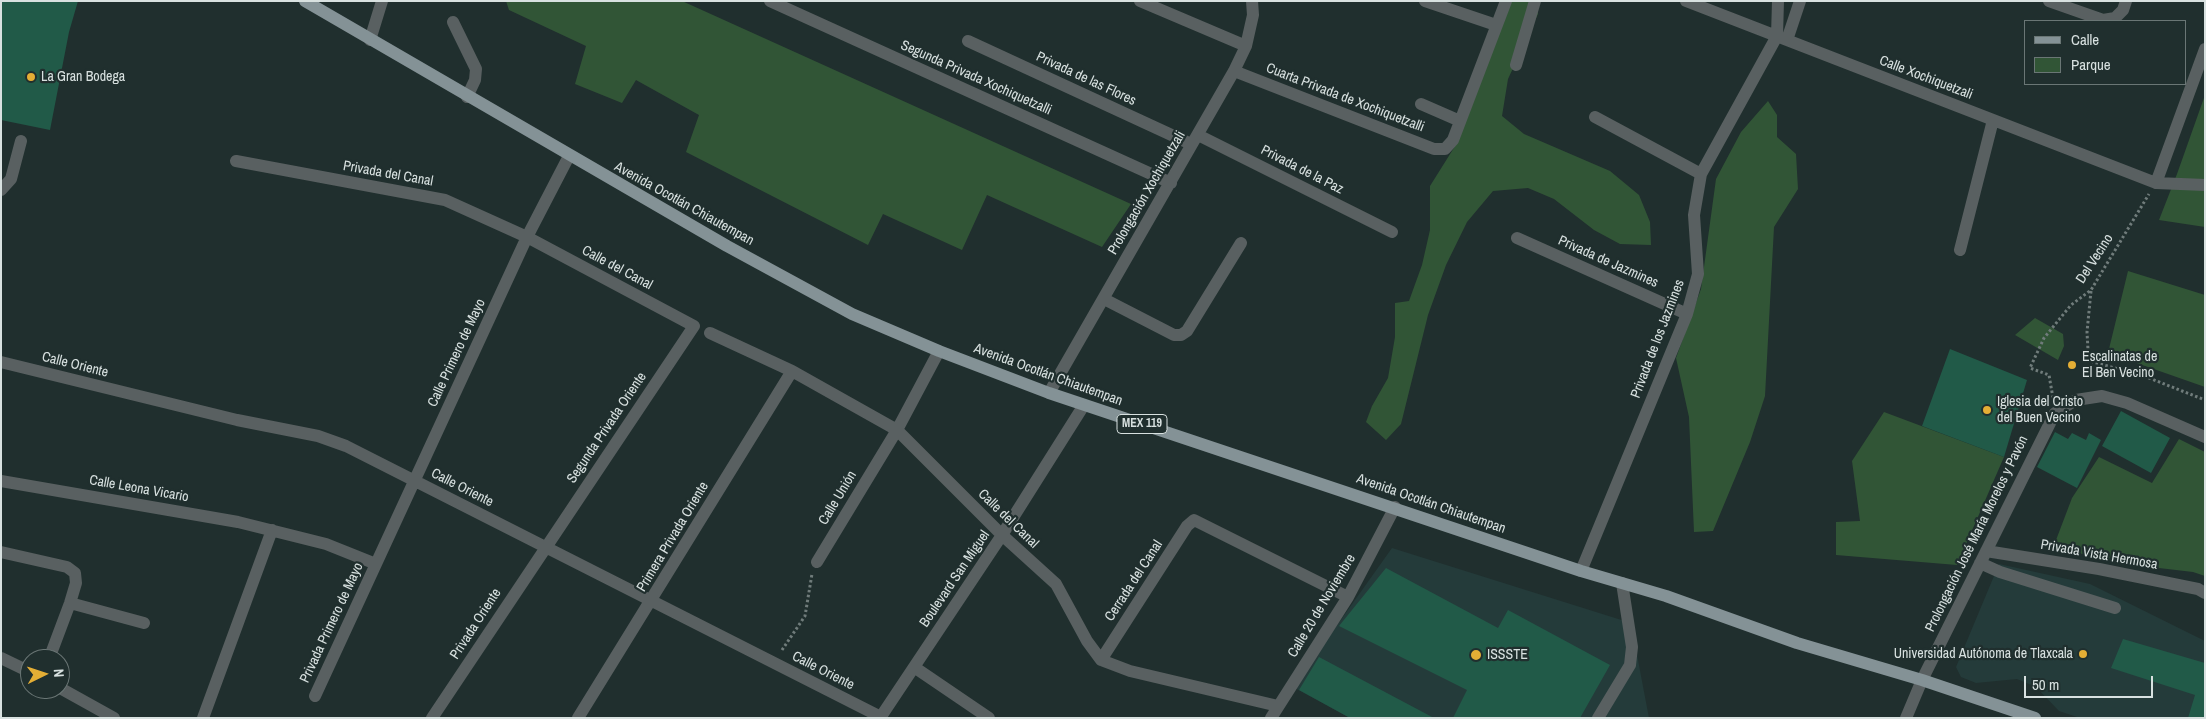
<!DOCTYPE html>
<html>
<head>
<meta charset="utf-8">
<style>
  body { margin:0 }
  #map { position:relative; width:2206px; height:719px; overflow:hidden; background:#202f2e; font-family:"Archivo Narrow",sans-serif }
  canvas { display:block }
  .frame { position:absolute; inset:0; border:2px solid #d8e1e0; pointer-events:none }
  .legend { position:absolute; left:2024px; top:20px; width:162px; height:65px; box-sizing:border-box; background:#202f2e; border:1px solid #6a7675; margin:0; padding:6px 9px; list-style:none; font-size:15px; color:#d8e1e0 }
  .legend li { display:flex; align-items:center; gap:10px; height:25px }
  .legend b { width:25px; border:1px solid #6a7675 }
  .north { position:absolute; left:20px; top:649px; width:50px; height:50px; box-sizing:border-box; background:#202f2e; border:1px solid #6a7675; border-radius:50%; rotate:86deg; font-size:14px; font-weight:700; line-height:20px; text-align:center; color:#d8e1e0 }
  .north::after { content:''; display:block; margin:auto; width:18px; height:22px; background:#e4ae35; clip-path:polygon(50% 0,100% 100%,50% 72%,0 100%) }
  .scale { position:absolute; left:2024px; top:676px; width:129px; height:22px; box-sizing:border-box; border:2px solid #d8e1e0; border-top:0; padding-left:6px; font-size:15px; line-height:18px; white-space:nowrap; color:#d8e1e0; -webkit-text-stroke:4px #202f2e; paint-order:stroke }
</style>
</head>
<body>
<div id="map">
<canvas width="2206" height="719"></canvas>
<div class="frame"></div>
<ul class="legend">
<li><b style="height:6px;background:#849296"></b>Calle</li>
<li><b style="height:14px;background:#315536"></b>Parque</li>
</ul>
<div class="north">N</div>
<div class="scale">50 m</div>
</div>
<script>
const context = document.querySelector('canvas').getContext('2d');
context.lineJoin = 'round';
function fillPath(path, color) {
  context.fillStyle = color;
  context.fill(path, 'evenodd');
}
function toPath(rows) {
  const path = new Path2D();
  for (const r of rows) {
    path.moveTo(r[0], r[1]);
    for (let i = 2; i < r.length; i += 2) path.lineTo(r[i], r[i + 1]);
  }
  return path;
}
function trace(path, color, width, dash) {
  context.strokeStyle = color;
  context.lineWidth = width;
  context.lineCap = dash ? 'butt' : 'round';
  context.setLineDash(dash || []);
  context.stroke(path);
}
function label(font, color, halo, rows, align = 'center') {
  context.font = font + ' "Archivo Narrow",sans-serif';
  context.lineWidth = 4.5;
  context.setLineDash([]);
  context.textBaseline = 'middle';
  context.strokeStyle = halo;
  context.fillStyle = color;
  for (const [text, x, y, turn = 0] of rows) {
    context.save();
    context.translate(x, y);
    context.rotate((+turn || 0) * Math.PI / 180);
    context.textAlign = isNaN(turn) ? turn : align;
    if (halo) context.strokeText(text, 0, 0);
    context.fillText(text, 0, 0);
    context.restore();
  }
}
const built = toPath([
  [1392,548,1631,623,1649,718,1350,718,1293,687],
  [1999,564,2090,584,2205,641,2205,718,2080,718,2059,711,2036,687,2017,679,1976,683,1961,677,1956,667]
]);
const green = toPath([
  [506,1,682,1,1131,204,1102,247,987,195,962,250,883,214,868,245,686,152,699,115,636,80,622,103,575,84,586,46,509,10],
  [1509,1,1538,1,1538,14,1508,79,1502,116,1524,134,1610,171,1639,195,1650,222,1651,245,1620,244,1594,230,1554,199,1528,188,1493,191,1467,222,1446,265,1428,315,1401,424,1386,440,1366,422,1372,406,1388,378,1395,337,1395,303,1409,301,1422,265,1430,230,1430,186,1457,143],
  [2205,95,2205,227,2159,220,2177,174],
  [1768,101,1777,115,1777,137,1796,154,1798,189,1774,227,1765,396,1750,442,1713,531,1694,532,1689,417,1676,358,1701,289,1716,179,1741,132],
  [2128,271,2205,295,2205,387,2108,353],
  [2035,318,2063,334,2064,346,2058,360,2015,335],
  [1884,412,2004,457,1957,565,1836,555,1836,522,1860,521,1852,461],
  [2179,439,2205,452,2205,576,2193,572,2142,566,2053,548,2072,498,2099,457,2152,483]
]);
const building = toPath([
  [1,1,78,1,69,32,50,130,1,120],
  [1950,349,2027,380,2004,457,1922,426],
  [2121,411,2170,438,2151,473,2102,446],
  [2055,432,2068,439,2072,433,2086,440,2089,433,2101,440,2077,488,2037,467],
  [1386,568,1498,628,1508,610,1610,665,1580,718,1453,718,1467,690,1339,626],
  [2123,639,2205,663,2205,718,2188,718,2195,695,2111,668],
  [1319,657,1434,718,1350,718,1299,690]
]);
const path = toPath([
  [2091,291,2087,332,2088,350,2093,362,2144,376,2205,400],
  [2053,398,2049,375,2030,368,2044,338,2071,305,2091,290,2149,194],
  [782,650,805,616,812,574]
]);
const minor = toPath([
  [770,1,1171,183],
  [1140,1,1246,46],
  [1425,1,1496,25],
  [1686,1,2156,183,2205,185],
  [2049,1,2103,20,2115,18,2123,10,2126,1],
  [453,22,476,69,475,80,467,97],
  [370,40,382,1],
  [1787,40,1800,1],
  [968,41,1191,144],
  [1516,65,1535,1],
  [1234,71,1434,149,1445,149,1453,140,1506,1],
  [1421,104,1460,121],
  [1595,117,1701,174],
  [1198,135,1392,232],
  [236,161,445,200,527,237,694,326,432,718],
  [2156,183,2205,49],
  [1,190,11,179,21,141],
  [1517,238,1687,314],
  [1960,250,1993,120],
  [1104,299,1174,335,1181,335,1187,331,1241,243],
  [710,333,792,371,897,430,1002,535,1056,584,1087,641,1101,660,1130,671,1278,706],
  [1,362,237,420,318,436,346,446,881,717],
  [1049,393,1234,71,1246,46,1253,15,1252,1],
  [1,481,238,522,326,544,376,564],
  [1986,551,2099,569,2198,589,2205,593],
  [1,552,67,567,75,573,76,583,70,603,49,659],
  [817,562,897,430,939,351],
  [1980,563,2000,572,2115,608],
  [1581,571,1687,314,1698,274,1694,215,1701,174,1777,36,1778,1],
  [70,603,144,623],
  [1,658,30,672],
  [1101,660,1187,526,1194,520,1348,597],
  [914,667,989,718],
  [60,688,114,718],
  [315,696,527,237,569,156],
  [203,718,272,530],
  [578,718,792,371],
  [880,718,1002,535,1084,405],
  [1271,718,1348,597,1395,507],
  [1598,718,1630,665,1632,647,1622,583],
  [1906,718,1922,680,2055,413,2076,400,2102,396,2127,403,2205,437]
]);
const major = toPath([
  [305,1,727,246,852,314,939,351,1049,393,1581,571,1666,596,1797,643,1922,680,2035,718]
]);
const markers = [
  [31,77,5,"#e4ae35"],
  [2072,365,5,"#e4ae35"],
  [1987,410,5,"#e4ae35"],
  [2083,654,5,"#e4ae35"],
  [1476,655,6,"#e4ae35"]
];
const shields = [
  [1142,424,50]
];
const shieldNames = [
  ["MEX 119",1142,424]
];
const poiNames = [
  ["La Gran Bodega",41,77],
  ["Escalinatas de",2082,357],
  ["El Ben Vecino",2082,373],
  ["Iglesia del Cristo",1997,402],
  ["del Buen Vecino",1997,418],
  ["Universidad Autónoma de Tlaxcala",2073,654,"right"],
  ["ISSSTE",1487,655]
];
const streetNames = [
  ["Segunda Privada Xochiquetzalli",976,78,24],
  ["Calle Xochiquetzali",1926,78,21],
  ["Privada de las Flores",1086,79,25],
  ["Cuarta Privada de Xochiquetzalli",1345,98,21],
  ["Privada de la Paz",1302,170,27],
  ["Privada del Canal",388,174,10],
  ["Prolongación Xochiquetzali",1147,193,-60],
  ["Avenida Ocotlán Chiautempan",684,204,29],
  ["Del Vecino",2095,259,-57],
  ["Privada de Jazmines",1608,262,24],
  ["Calle del Canal",617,268,28],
  ["Privada de los Jazmines",1658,339,-69],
  ["Calle Primero de Mayo",457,353,-65],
  ["Calle Oriente",75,365,14],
  ["Avenida Ocotlán Chiautempan",1048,375,20],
  ["Segunda Privada Oriente",607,428,-56],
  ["Calle Oriente",462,488,27],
  ["Calle Leona Vicario",139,489,10],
  ["Calle Unión",838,498,-59],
  ["Avenida Ocotlán Chiautempan",1431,504,19],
  ["Calle del Canal",1008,519,44],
  ["Prolongación José María Morelos y Pavón",1977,534,-64],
  ["Primera Privada Oriente",673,537,-59],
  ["Privada Vista Hermosa",2099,555,10],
  ["Boulevard San Miguel",955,579,-56],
  ["Cerrada del Canal",1134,581,-57],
  ["Calle 20 de Noviembre",1322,606,-59],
  ["Privada Primero de Mayo",332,623,-65],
  ["Privada Oriente",476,624,-57],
  ["Calle Oriente",823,671,27]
];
fillPath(built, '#243b3a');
fillPath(green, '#315536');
fillPath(building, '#215a48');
trace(path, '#707c7b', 3, [2.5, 2.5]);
trace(minor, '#596061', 12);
trace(major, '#849296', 12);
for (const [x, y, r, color] of markers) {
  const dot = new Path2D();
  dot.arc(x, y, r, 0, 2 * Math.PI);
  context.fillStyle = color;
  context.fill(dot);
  trace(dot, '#202f2e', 2);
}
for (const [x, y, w] of shields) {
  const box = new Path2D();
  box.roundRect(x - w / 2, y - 9.5, w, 19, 4);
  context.fillStyle = '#202f2e';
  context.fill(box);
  trace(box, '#d8e1e0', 1);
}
label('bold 12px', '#d8e1e0', null, shieldNames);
label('14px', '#d8e1e0', '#202f2e', poiNames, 'left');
label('14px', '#d8e1e0', '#202f2e', streetNames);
</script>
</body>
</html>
